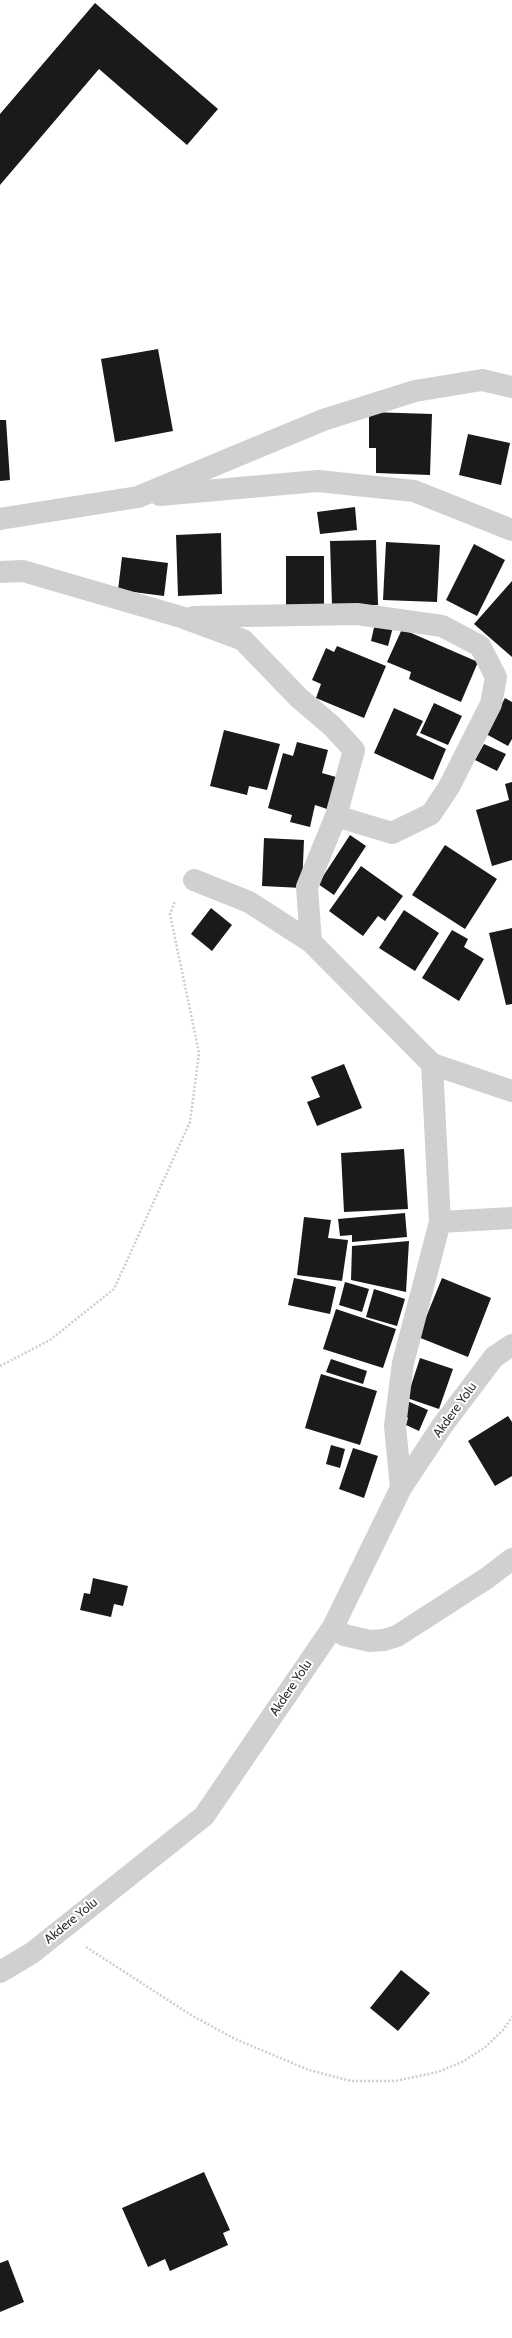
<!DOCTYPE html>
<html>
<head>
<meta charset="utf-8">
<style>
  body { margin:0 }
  canvas { display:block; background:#fff }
</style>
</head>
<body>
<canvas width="512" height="2338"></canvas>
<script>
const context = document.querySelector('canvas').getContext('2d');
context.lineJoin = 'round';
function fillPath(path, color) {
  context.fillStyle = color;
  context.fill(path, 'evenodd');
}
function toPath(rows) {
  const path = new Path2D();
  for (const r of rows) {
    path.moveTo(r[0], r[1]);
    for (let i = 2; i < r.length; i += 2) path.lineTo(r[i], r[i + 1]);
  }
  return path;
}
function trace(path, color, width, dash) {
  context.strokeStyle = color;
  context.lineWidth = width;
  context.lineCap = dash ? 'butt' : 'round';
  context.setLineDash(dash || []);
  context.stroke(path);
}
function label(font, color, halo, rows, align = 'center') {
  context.font = font + ' Cabin,sans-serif';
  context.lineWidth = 4;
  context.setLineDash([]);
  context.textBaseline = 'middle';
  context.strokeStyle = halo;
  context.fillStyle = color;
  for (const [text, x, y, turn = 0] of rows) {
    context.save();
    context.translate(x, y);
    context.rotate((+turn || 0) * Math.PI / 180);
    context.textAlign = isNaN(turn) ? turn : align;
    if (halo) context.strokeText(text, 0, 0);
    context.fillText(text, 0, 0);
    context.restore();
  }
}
const building = toPath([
  [95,3,218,109,187,145,99,69,0,185,0,114],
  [158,349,173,431,115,442,101,359],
  [369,412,432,414,430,475,376,473,376,448,369,448],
  [0,420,6,420,10,480,0,481],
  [468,434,510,443,501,485,459,475],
  [355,507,357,530,320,534,317,512],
  [221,533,222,594,178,596,176,535],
  [376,540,378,605,332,606,330,541],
  [386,542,440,545,437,602,383,600],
  [474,544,505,560,477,616,446,600],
  [286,556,324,556,324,608,286,608],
  [122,557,168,563,164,596,118,590],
  [512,581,512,657,474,624],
  [375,623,393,627,388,646,371,641],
  [402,629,478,662,461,702,409,679,411,672,387,662],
  [337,646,386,666,364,718,316,698,321,684,312,680,326,648,334,652],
  [505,698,512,702,512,739,508,746,486,734],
  [434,703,462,716,448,745,420,733],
  [394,708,423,721,416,735,446,749,433,780,374,753],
  [224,730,280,744,267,790,249,786,247,795,210,786],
  [297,742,328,750,322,773,336,777,327,809,315,805,310,827,290,822,292,815,268,808,283,753,293,756],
  [484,744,506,754,497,771,475,760],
  [512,782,512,860,492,866,476,810,509,800,505,784],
  [350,835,366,846,334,895,318,884],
  [264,838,304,840,302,888,262,886],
  [445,845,497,879,465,929,412,895],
  [361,866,403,896,385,921,378,916,363,936,329,911],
  [211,908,232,925,212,951,191,934],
  [404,910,439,933,415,971,379,948],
  [512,928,512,1004,506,1005,489,933],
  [452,930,468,939,464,947,484,959,459,1001,422,978],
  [344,1064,362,1108,317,1126,307,1102,320,1097,311,1077],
  [404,1149,408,1209,344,1212,341,1153],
  [405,1213,407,1237,352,1242,352,1235,340,1236,338,1219],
  [304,1217,331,1220,328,1238,348,1240,342,1281,297,1275],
  [409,1241,406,1292,351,1280,352,1246],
  [294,1278,336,1287,330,1314,288,1305],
  [442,1278,491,1298,468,1357,418,1337],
  [345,1282,369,1289,362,1312,339,1305],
  [374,1289,405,1299,397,1326,366,1317],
  [336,1309,396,1329,383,1368,323,1349],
  [420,1358,453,1369,439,1409,407,1398],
  [331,1359,367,1371,363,1384,326,1372],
  [321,1374,377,1391,360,1445,305,1428],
  [405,1400,428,1410,419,1431,406,1425,408,1418,400,1414],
  [508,1416,512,1422,512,1476,495,1486,468,1441],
  [331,1445,345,1449,340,1468,326,1464],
  [353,1448,378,1456,364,1498,339,1489],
  [93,1578,128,1586,123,1606,114,1604,111,1617,80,1610,84,1593,90,1594],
  [401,1970,430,1993,398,2031,370,2008],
  [204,2172,230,2230,223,2233,228,2245,170,2271,165,2259,148,2267,122,2208],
  [8,2260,24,2302,0,2312,0,2263]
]);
const path = toPath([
  [0,1366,50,1340,114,1289,190,1122,199,1053,170,914,175,901],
  [86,1947,191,2015,235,2039,309,2070,351,2081,395,2081,438,2072,462,2062,484,2048,503,2030,512,2017]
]);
const minor = toPath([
  [160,495,318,481,414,491,512,530],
  [0,519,138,497,323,420,415,391,482,380,512,387],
  [0,572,23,571,181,617,243,640,299,698,332,726,354,750,336,816,307,887,311,942,432,1064,440,1222,403,1363,395,1426,401,1488],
  [193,617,357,614,442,626,480,646,496,677,491,704,449,787,431,814,392,833,336,816],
  [194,880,249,902,311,942],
  [432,1064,512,1091],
  [440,1222,512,1218],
  [333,1627,344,1635,370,1641,384,1640,397,1636,487,1578,512,1559],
  [0,1972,32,1953,204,1816,333,1627,401,1488,442,1426,494,1357,512,1345]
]);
const streetNames = [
  ["Akdere Yolu",455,1410,-54],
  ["Akdere Yolu",291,1688,-56],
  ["Akdere Yolu",71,1921,-39]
];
fillPath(building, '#1a1a1a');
trace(path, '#cdcdcd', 2.5, [2, 2]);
trace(minor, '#d0d0d0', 22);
label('13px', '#333', '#fff', streetNames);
</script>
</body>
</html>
